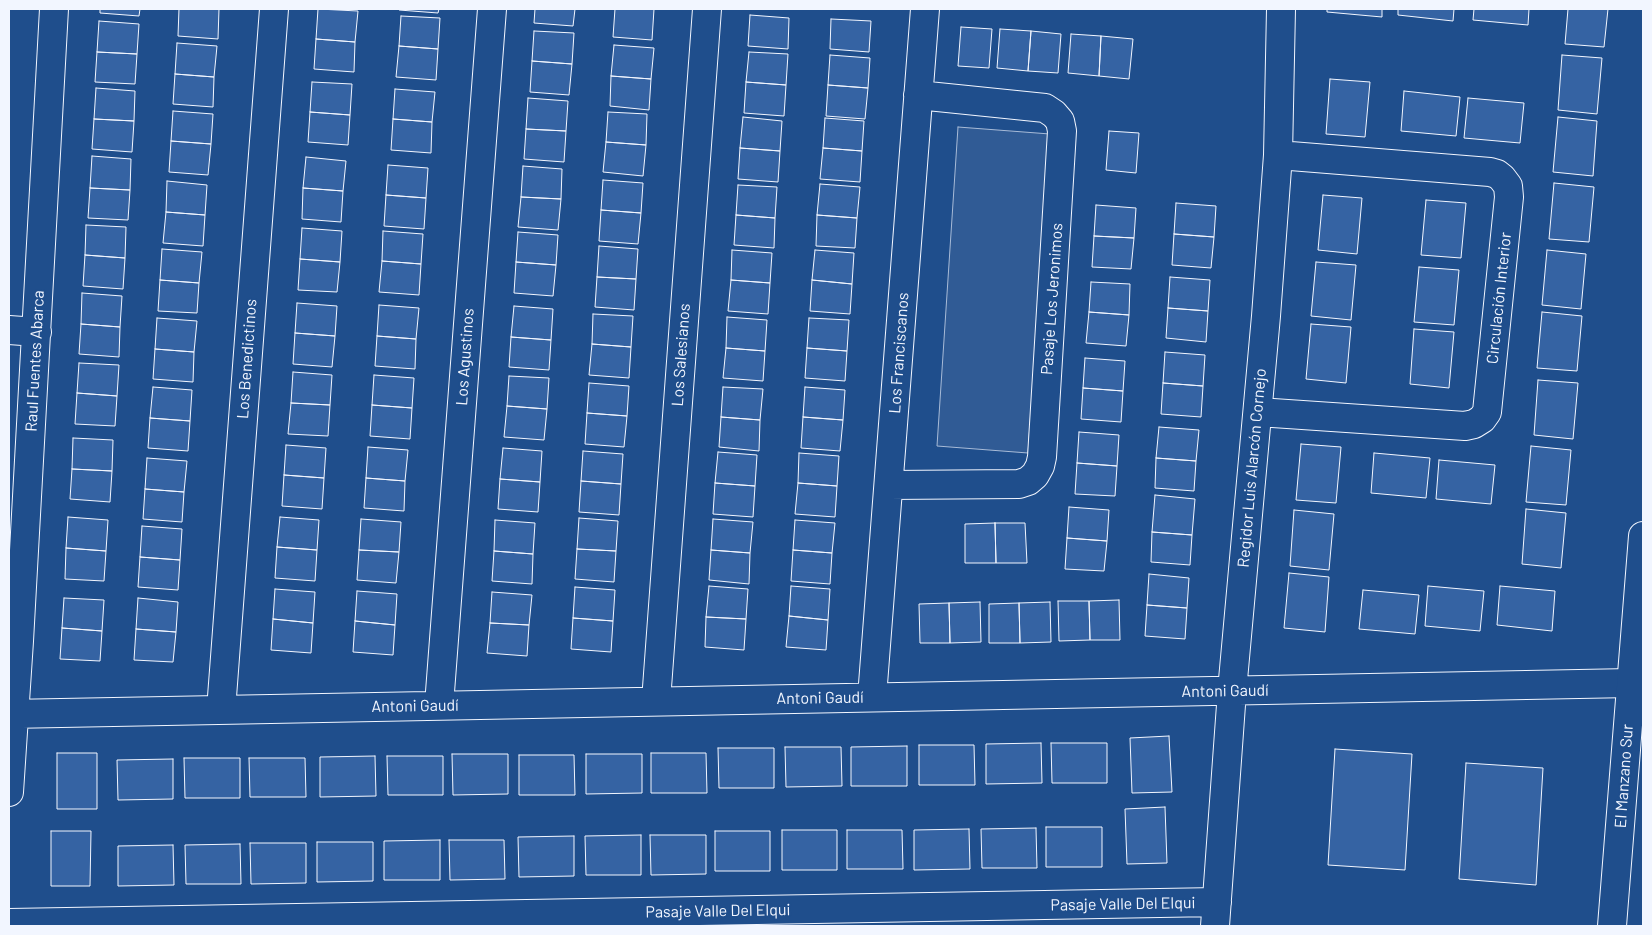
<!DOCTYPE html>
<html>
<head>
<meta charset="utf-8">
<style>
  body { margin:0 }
  #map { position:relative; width:1652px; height:935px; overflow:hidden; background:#1f4e8c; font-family:Barlow,sans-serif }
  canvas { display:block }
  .frame { position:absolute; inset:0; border:10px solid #f2f6ff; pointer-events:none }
</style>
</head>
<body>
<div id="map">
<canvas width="1652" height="935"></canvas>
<div class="frame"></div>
</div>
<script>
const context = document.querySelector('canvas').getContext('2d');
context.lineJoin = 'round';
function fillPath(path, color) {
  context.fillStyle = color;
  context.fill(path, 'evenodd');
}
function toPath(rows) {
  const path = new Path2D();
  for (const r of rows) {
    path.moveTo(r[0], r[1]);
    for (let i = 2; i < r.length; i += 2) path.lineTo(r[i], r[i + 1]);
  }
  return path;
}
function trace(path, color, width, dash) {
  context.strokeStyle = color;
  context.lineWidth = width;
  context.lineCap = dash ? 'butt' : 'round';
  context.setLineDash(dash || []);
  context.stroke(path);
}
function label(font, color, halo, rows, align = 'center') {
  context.font = font + ' Barlow,sans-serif';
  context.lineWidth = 4;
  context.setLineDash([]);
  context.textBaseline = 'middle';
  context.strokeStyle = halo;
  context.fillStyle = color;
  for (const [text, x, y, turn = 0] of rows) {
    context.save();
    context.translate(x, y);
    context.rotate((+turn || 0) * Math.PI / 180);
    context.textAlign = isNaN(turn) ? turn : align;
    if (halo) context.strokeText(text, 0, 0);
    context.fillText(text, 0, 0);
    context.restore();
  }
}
const built = toPath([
  [958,127,1050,134,1028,453,937,446,958,127]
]);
const building = toPath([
  [100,9,140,9,139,16,100,13,100,9],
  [179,9,219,9,218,39,178,36,179,9],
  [318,9,358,11,355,42,316,39,318,9],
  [399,9,439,9,438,13,399,10,399,9],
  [535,9,575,9,573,26,534,23,535,9],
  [615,9,654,9,652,40,613,37,615,9],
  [1327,9,1382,9,1382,17,1327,12,1327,9],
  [1398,9,1454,9,1453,21,1398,15,1398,9],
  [1474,9,1529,9,1528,25,1473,20,1474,9],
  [1568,9,1608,9,1604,47,1565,44,1568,9],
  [750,15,789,18,788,49,748,46,750,15],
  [401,16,440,18,438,49,399,46,401,16],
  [831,19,871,21,869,52,830,49,831,19],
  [99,21,139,24,137,54,97,52,99,21],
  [961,27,992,29,989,68,958,66,961,27],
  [1000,29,1031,31,1028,71,997,68,1000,29],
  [534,31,574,33,572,64,532,61,534,31],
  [1031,31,1061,34,1058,73,1028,71,1031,31],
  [1071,34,1101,36,1099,76,1068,73,1071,34],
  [1101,36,1133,39,1129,79,1099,76,1101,36],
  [316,39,355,42,354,72,314,69,316,39],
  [177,43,217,46,214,77,175,74,177,43],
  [614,45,654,48,651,79,611,76,614,45],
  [399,46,438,49,436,80,396,77,399,46],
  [97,52,137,54,135,84,95,82,97,52],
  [749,52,788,54,786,85,746,82,749,52],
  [830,55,870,58,868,88,828,85,830,55],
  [1562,55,1602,58,1597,114,1558,110,1562,55],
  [532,61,572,64,569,95,530,92,532,61],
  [175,74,214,77,213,107,173,104,175,74],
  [611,76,651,79,649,110,610,106,611,76],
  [1330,79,1370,82,1365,137,1326,134,1330,79],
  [312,82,352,84,350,115,310,112,312,82],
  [746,82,786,85,784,116,744,113,746,82],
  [828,85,868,88,865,119,826,116,828,85],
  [96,88,135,91,134,121,94,119,96,88],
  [395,89,435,92,432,122,393,119,395,89],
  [1404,91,1460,97,1456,136,1401,131,1404,91],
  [528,98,568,101,566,131,526,129,528,98],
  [1468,98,1524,103,1520,143,1464,138,1468,98],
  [173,111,213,114,211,144,171,141,173,111],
  [310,112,350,115,348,145,308,142,310,112],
  [608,112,647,114,646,145,606,142,608,112],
  [743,117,782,121,780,151,740,148,743,117],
  [1558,117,1597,121,1593,176,1553,172,1558,117],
  [825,118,864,121,862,151,823,148,825,118],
  [94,119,134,121,132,152,92,149,94,119],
  [393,119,432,122,431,153,391,150,393,119],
  [526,129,566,131,564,162,524,159,526,129],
  [1109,131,1139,133,1136,173,1106,170,1109,131],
  [171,141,211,144,208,175,169,172,171,141],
  [606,142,646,145,643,176,603,172,606,142],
  [740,148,780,151,778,182,738,179,740,148],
  [823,148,862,151,860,182,820,179,823,148],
  [92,156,131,159,130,190,90,188,92,156],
  [306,157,346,161,343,191,303,188,306,157],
  [388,165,428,168,426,198,386,195,388,165],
  [523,166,562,169,561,199,521,197,523,166],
  [603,180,643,183,641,213,601,210,603,180],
  [167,181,207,185,205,215,166,212,167,181],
  [1554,183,1594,187,1589,242,1549,239,1554,183],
  [820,184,860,187,857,218,817,215,820,184],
  [738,185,777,187,775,218,736,215,738,185],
  [90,188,130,190,128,220,88,218,90,188],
  [303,188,343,191,341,222,302,219,303,188],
  [386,195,426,198,424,229,384,226,386,195],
  [1323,195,1362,198,1357,254,1318,250,1323,195],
  [521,197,561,199,558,230,518,227,521,197],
  [1426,200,1466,203,1461,258,1421,255,1426,200],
  [1176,203,1216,206,1214,237,1174,234,1176,203],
  [1096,205,1136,208,1134,238,1094,236,1096,205],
  [601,210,641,213,638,244,599,241,601,210],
  [166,212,205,215,203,246,163,243,166,212],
  [736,215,775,218,774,248,734,245,736,215],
  [817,215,857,218,855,248,816,246,817,215],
  [86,225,126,227,125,258,85,255,86,225],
  [302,228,342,231,340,262,300,259,302,228],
  [383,231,423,234,421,264,382,261,383,231],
  [518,232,558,235,556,265,516,262,518,232],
  [1174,234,1214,237,1211,268,1172,265,1174,234],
  [1094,236,1134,238,1131,269,1092,267,1094,236],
  [599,246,638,249,636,279,597,277,599,246],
  [162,249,202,252,199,283,160,280,162,249],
  [732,250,772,253,770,283,731,280,732,250],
  [815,250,854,253,852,284,812,280,815,250],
  [1547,250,1586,254,1581,309,1542,305,1547,250],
  [85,255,125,258,123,289,83,286,85,255],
  [300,259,340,262,337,292,298,290,300,259],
  [382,261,421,264,419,295,379,292,382,261],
  [516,262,556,265,553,296,514,293,516,262],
  [1316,262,1356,265,1351,320,1311,316,1316,262],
  [1419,267,1459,270,1454,325,1414,322,1419,267],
  [597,277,636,279,634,310,595,307,597,277],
  [1170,277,1210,280,1208,311,1168,308,1170,277],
  [160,280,199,283,197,313,158,311,160,280],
  [731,280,770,283,768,314,728,311,731,280],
  [812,280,852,284,850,314,810,311,812,280],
  [1091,282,1130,284,1129,315,1089,312,1091,282],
  [82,293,122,296,120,327,81,324,82,293],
  [297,303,337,306,335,336,295,333,297,303],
  [379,305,419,308,416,339,377,336,379,305],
  [514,306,553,309,551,340,511,337,514,306],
  [1168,308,1208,311,1206,342,1166,338,1168,308],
  [1089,312,1129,315,1126,346,1086,343,1089,312],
  [1542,312,1582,316,1577,371,1537,368,1542,312],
  [593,314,633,316,631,347,592,344,593,314],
  [727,317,767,320,765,351,726,348,727,317],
  [157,318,197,321,194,352,155,349,157,318],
  [809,318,849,320,847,351,807,348,809,318],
  [81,324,120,327,119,357,79,354,81,324],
  [1311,324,1351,327,1346,383,1306,379,1311,324],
  [1414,329,1454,332,1449,388,1410,384,1414,329],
  [295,333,335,336,332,367,293,364,295,333],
  [377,336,416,339,415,369,375,366,377,336],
  [511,337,551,340,549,370,509,367,511,337],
  [592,344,631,347,629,378,589,375,592,344],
  [726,348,765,351,763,381,723,378,726,348],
  [807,348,847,351,845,381,805,378,807,348],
  [155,349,194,352,193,382,153,379,155,349],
  [1165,352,1205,355,1203,386,1163,383,1165,352],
  [1085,358,1125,361,1123,391,1083,388,1085,358],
  [79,363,119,365,117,396,77,393,79,363],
  [293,372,332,375,330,405,291,403,293,372],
  [374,375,414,378,412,408,372,405,374,375],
  [509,376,549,378,547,409,507,406,509,376],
  [1538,380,1578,383,1573,439,1534,435,1538,380],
  [589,383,629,386,627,416,587,413,589,383],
  [1163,383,1203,386,1201,417,1161,414,1163,383],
  [153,387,192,390,190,421,150,418,153,387],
  [723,387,763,389,760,420,721,417,723,387],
  [805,387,845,390,843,420,803,417,805,387],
  [1083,388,1123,391,1121,422,1081,419,1083,388],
  [77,393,117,396,115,426,75,424,77,393],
  [291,403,330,405,328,436,288,434,291,403],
  [372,405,412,408,410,439,370,436,372,405],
  [507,406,547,409,544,440,504,437,507,406],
  [587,413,627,416,624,447,585,444,587,413],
  [721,417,760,420,759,451,719,447,721,417],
  [803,417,843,420,840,451,801,448,803,417],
  [150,418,190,421,188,451,148,448,150,418],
  [1159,427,1199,430,1196,461,1156,458,1159,427],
  [1079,432,1119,435,1117,466,1077,463,1079,432],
  [73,438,113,440,112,471,72,469,73,438],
  [1301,444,1341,447,1336,503,1296,500,1301,444],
  [286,445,326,448,324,478,284,475,286,445],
  [1531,446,1571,450,1566,505,1526,502,1531,446],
  [368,447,408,450,405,481,366,478,368,447],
  [503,448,542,451,540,482,500,479,503,448],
  [583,451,623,454,621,484,581,481,583,451],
  [718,452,757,455,755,486,715,483,718,452],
  [799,453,839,456,837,486,798,483,799,453],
  [1374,453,1430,458,1426,498,1371,493,1374,453],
  [147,458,187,461,184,492,145,489,147,458],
  [1156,458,1196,461,1194,491,1155,488,1156,458],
  [1439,460,1495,465,1491,504,1436,499,1439,460],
  [1077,463,1117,466,1115,496,1075,494,1077,463],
  [72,469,112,471,110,502,70,499,72,469],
  [284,475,324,478,322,509,282,506,284,475],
  [366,478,405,481,404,511,364,508,366,478],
  [500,479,540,482,538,512,498,509,500,479],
  [581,481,621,484,619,515,579,512,581,481],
  [715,483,755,486,753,517,713,514,715,483],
  [798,483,837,486,835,517,795,514,798,483],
  [145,489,184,492,182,522,143,519,145,489],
  [1155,495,1195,499,1192,535,1152,532,1155,495],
  [1069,507,1109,510,1107,541,1067,538,1069,507],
  [1526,509,1566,513,1561,568,1522,564,1526,509],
  [1294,510,1334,514,1329,570,1290,566,1294,510],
  [68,517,108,520,106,551,66,548,68,517],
  [280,517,319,520,317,550,277,547,280,517],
  [579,518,618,521,616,551,577,549,579,518],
  [361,519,401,522,399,552,359,550,361,519],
  [713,519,753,522,750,553,711,550,713,519],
  [495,520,535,523,533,554,494,551,495,520],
  [795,520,835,523,832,553,793,550,795,520],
  [995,523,1025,523,1027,563,996,563,995,523],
  [995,523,996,563,965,563,965,524,995,523],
  [142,526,182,529,180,560,140,557,142,526],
  [1152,532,1192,535,1190,565,1151,562,1152,532],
  [1067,538,1107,541,1104,571,1065,569,1067,538],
  [277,547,317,550,315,581,275,578,277,547],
  [66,548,106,551,104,581,65,579,66,548],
  [577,549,616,551,614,582,575,579,577,549],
  [359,550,399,552,396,583,357,580,359,550],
  [711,550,750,553,749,584,709,580,711,550],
  [793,550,832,553,830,584,791,581,793,550],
  [494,551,533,554,532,584,492,581,494,551],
  [140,557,180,560,178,590,138,587,140,557],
  [1289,573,1329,577,1325,632,1284,628,1289,573],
  [1149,574,1189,578,1187,608,1147,605,1149,574],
  [709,586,748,589,746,619,706,617,709,586],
  [791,586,830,589,828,620,789,616,791,586],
  [1428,586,1484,591,1480,631,1425,626,1428,586],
  [1500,586,1555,591,1552,631,1497,625,1500,586],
  [575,587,615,590,613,621,573,618,575,587],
  [275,589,315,592,313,623,273,619,275,589],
  [1363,590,1419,595,1415,634,1359,629,1363,590],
  [357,591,397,594,395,625,355,621,357,591],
  [492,592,532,595,529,625,490,623,492,592],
  [64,598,104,600,102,631,62,628,64,598],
  [138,598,178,602,176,632,136,629,138,598],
  [1119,600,1120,640,1090,640,1089,601,1119,600],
  [1058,601,1089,601,1090,640,1059,641,1058,601],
  [980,602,981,642,950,643,949,603,980,602],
  [1050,602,1051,642,1020,643,1019,603,1050,602],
  [949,603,950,643,920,643,919,604,949,603],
  [1019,603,1020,643,989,643,989,604,1019,603],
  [1147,605,1187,608,1185,639,1145,636,1147,605],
  [789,616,828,620,826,650,786,647,789,616],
  [706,617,746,619,744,650,705,647,706,617],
  [573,618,613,621,611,652,571,649,573,618],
  [273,619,313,623,311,653,271,650,273,619],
  [355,621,395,625,393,655,353,652,355,621],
  [490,623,529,625,527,656,487,653,490,623],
  [62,628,102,631,100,661,60,659,62,628],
  [136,629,176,632,173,662,134,660,136,629],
  [1169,736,1172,792,1132,793,1130,738,1169,736],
  [1041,743,1042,783,986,784,986,744,1041,743],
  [1051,743,1107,743,1107,783,1052,783,1051,743],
  [919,745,974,745,975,785,919,785,919,745],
  [907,746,907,786,851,786,851,747,907,746],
  [785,747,841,747,842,786,786,787,785,747],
  [718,748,774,748,774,788,719,788,718,748],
  [1335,749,1412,754,1405,870,1328,865,1335,749],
  [57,753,97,753,97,809,57,809,57,753],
  [651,753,706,753,707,793,651,793,651,753],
  [452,754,508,754,508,794,453,795,452,754],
  [586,754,642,754,642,793,586,794,586,754],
  [519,755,574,755,575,795,519,795,519,755],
  [375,756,376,796,320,797,320,757,375,756],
  [387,756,443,756,443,795,388,795,387,756],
  [184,758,240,758,240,798,185,798,184,758],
  [249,758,305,758,306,797,250,797,249,758],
  [173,759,173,799,118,800,117,760,173,759],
  [1466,763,1543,768,1536,885,1459,879,1466,763],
  [1165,807,1167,863,1127,864,1125,809,1165,807],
  [1046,827,1102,827,1102,867,1046,867,1046,827],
  [1036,828,1037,868,982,868,981,829,1036,828],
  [969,829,970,869,914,870,914,830,969,829],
  [782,830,837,830,837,870,782,870,782,830],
  [847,830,902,830,903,869,847,869,847,830],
  [51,831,91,831,90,886,51,886,51,831],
  [715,831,770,831,770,871,715,871,715,831],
  [641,835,641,875,586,875,585,836,641,835],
  [650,835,706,835,706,874,651,875,650,835],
  [574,836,574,876,519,877,518,837,574,836],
  [440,840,440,880,384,880,384,841,440,840],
  [449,840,504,840,505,879,450,880,449,840],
  [317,842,373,842,373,881,317,882,317,842],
  [250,843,306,843,306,883,251,884,250,843],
  [240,844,241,884,186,884,185,845,240,844],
  [173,845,174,885,118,886,118,846,173,845]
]);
const street = toPath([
  [9,330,37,332],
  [1258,412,1465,426,1474,424,1482,419,1487,412,1488,402,1509,197,1508,186,1502,178,1497,174,1490,172,1278,155],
  [889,485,1019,484,1028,481,1035,475,1040,466,1042,457,1062,131,1060,121,1054,114,1045,108,918,95],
  [872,697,925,9],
  [656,701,707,9],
  [439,705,492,9],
  [221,710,274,9],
  [9,714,1631,683],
  [9,792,19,641,54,9],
  [9,923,1217,902],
  [1215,926,1232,691,1266,316,1278,155,1281,9]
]);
const secondary = toPath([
  [1612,926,1643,536]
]);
const streetNames = [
  ["Circulación Interior",1499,298,-84],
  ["Pasaje Los Jeronimos",1052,299,-86],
  ["Los Franciscanos",899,353,-86],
  ["Los Salesianos",681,355,-86],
  ["Los Agustinos",465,357,-86],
  ["Los Benedictinos",247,359,-86],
  ["Raul Fuentes Abarca",35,361,-87],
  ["Regidor Luis Alarcón Cornejo",1252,468,-85],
  ["Antoni Gaudí",1225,691,-1],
  ["Antoni Gaudí",820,698,-1],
  ["Antoni Gaudí",415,706,-1],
  ["El Manzano Sur",1624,776,-86],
  ["Pasaje Valle Del Elqui",1123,904,-1],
  ["Pasaje Valle Del Elqui",718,911,-1]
];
fillPath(built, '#305b95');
trace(built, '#a8bbd7', 1);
fillPath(building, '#3563a3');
trace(building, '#f2f6ff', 1);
trace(street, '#f2f6ff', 30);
trace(secondary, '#f2f6ff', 30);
trace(street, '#1f4e8c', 28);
trace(secondary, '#1f4e8c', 28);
label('16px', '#f2f6ff', '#1f4e8c', streetNames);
</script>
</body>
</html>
